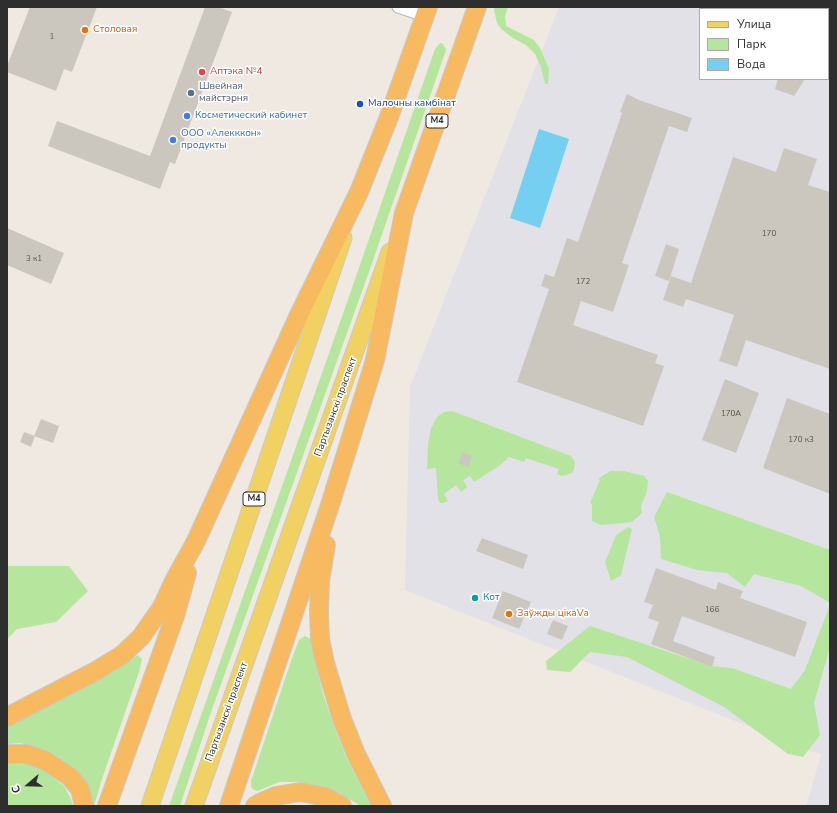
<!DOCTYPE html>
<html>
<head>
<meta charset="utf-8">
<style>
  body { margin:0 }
  #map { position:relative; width:837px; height:813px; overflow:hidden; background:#efe9e1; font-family:"Nunito Sans",sans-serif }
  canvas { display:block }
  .frame { position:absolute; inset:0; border:8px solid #2e2e2e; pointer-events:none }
  .legend { position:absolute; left:699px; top:8px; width:130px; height:72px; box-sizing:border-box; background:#fff; border:1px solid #ababab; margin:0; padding:5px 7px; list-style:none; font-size:12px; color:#2e2e2e }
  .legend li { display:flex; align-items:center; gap:8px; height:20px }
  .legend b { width:20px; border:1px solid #ababab }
  .north { position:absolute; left:8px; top:765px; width:40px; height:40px; -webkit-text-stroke:3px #fff; paint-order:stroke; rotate:250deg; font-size:11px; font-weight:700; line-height:16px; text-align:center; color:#2e2e2e }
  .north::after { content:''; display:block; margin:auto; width:14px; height:18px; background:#2e2e2e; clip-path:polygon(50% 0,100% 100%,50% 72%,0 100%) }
</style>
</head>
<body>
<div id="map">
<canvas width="837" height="813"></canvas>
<div class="frame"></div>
<ul class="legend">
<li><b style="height:5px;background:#f2d163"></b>Улица</li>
<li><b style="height:11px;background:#b6e59e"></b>Парк</li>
<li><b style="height:11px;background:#75cff0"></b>Вода</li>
</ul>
<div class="north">С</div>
</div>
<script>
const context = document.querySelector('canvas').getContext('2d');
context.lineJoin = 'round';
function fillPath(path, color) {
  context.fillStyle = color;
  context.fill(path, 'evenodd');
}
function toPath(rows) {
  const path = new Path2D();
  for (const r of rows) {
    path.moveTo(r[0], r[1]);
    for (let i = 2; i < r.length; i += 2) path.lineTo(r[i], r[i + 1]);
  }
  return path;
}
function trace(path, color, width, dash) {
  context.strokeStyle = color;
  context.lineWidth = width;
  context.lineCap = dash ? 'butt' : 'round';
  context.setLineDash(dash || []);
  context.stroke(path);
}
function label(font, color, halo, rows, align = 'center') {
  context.font = font + ' "Nunito Sans",sans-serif';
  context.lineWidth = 3;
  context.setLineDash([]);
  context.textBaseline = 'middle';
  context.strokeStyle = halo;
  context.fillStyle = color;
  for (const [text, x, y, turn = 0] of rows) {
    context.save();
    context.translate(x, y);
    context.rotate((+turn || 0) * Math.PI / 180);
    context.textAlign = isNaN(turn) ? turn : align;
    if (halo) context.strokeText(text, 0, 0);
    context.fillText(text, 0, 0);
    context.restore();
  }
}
const industrial = toPath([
  [559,7,830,7,830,806,806,806,821,755,405,590,410,387],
  [700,9,828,9,828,79,700,79]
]);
const green = toPath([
  [495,7,508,7,505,16,506,26,534,40,540,48,549,69,548,84,545,84,541,67,535,54,526,45,513,38,501,29,497,23,494,10],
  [440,43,443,44,446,50,370,269,210,715,180,806,169,806,345,308,435,49],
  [452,411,571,456,575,462,574,469,572,473,562,476,557,474,559,469,526,458,524,462,509,457,499,466,474,482,470,476,463,480,467,487,461,492,456,485,444,494,448,501,443,503,440,503,438,499,436,468,427,469,428,445,431,428,437,417,444,412],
  [610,471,624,471,644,476,648,481,647,491,641,506,642,513,632,522,601,525,592,521,592,504,590,503,600,480,598,479],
  [667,492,830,550,830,603,801,586,754,574,745,587,727,573,697,570,661,559,660,537,654,517],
  [628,527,632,529,621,575,611,581,605,562,616,535],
  [7,566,69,566,88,591,56,622,17,629,7,639],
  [830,605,830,647,814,703,820,735,803,757,788,754,724,707,627,657,590,652,570,672,547,670,546,661,590,626,711,666,732,668,791,689,805,670],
  [305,636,312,640,315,662,323,694,335,729,347,759,371,806,361,806,339,793,319,786,299,782,279,782,258,791,254,790,251,787,251,781,292,658,299,640],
  [138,655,142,659,139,672,102,779,94,806,88,806,70,768,61,760,32,746,20,743,7,744,7,727,86,687],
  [7,761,32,764,43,770,64,786,71,799,73,806,7,806]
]);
const water = toPath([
  [539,129,569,139,540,228,510,218]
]);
const building = toPath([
  [30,7,97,7,72,72,64,69,56,91,7,72,7,66],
  [205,7,218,7,232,12,175,164,170,162,160,189,48,146,57,121,150,156],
  [778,79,805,79,794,96,775,89],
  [627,94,639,100,692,118,687,132,669,126,622,263,629,265,613,312,581,301,573,325,658,355,655,363,664,366,643,426,517,382,549,289,541,286,545,274,554,277,567,238,578,242,622,113,620,112],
  [784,148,817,159,808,185,830,192,830,369,746,340,737,367,719,361,734,315,686,299,683,307,663,300,671,276,691,283,733,157,776,172],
  [7,228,64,253,51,284,7,265],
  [666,244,679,249,669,281,655,276],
  [725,379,759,393,736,453,702,440],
  [787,398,830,414,830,494,763,468],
  [41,419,59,426,53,443,34,436],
  [24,432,35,436,31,447,20,442],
  [462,452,472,456,468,467,458,463],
  [482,538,528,555,523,569,476,551],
  [656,568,716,590,718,582,743,591,740,598,807,622,795,657,682,616,673,641,715,657,712,667,651,644,659,622,648,618,653,605,644,602],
  [503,591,531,602,519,629,492,618],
  [553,620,568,626,562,640,547,634]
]);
const minor = toPath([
  [398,7,425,16]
]);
const primary = toPath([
  [150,806,343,238],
  [194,806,390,252]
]);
const trunk = toPath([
  [326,545,320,581,319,612,320,639,325,663,342,719,356,754,382,806],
  [7,717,94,672,122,655,141,637,162,607,175,579,196,541,299,315,359,192,389,117,428,7],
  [7,754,27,754,46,761,70,777,80,789,84,806],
  [107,806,175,616,187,573],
  [229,806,331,502,375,360,404,213,477,7],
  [255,806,260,803,276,796,300,792,326,797,342,806]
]);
const markers = [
  [85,30,4,"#e8710a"],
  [202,72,4,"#e0444e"],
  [191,93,4,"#5c6f8a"],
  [360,104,4,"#1a4fb4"],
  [187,116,4,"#3f7fe0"],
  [173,140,4,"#3f7fe0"],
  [475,598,4,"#0f9aa8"],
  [509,614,4,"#e8710a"]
];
const numberNames = [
  ["1",52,37],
  ["170",769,234],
  ["3 к1",34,259],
  ["172",583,282],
  ["170А",731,414],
  ["170 к3",801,440],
  ["166",712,610]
];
const shields = [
  [437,121,22],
  [254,499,22]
];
const shieldNames = [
  ["М4",437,121],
  ["М4",254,499]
];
const foodNames = [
  ["Столовая",93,30],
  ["Заўжды цікаVа",517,614]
];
const healthNames = [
  ["Аптэка №4",210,72]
];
const serviceNames = [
  ["Швейная",199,87],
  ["майстэрня",199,99]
];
const transitNames = [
  ["Малочны камбінат",368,104]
];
const shopNames = [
  ["Косметический кабинет",195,116],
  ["ООО «Алекккон»",181,134],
  ["продукты",181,146]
];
const streetNames = [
  ["Партызанскі праспект",336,407,-70],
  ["Партызанскі праспект",227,712,-70]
];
const cultureNames = [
  ["Кот",483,598]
];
fillPath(industrial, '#e3e1e8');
fillPath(green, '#b6e59e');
fillPath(water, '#75cff0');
fillPath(building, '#cbc7bf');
trace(minor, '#b4b7c1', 13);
trace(primary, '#c9c9c9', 19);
trace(trunk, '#c9c9c9', 20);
trace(minor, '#fff', 11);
trace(primary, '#f2d163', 17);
trace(trunk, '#f8ba60', 18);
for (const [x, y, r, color] of markers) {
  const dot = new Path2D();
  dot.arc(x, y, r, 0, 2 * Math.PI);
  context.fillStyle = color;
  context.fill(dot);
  trace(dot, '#fff', 1.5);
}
label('8px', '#555452', null, numberNames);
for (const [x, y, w] of shields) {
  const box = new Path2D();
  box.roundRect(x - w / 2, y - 7, w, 14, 3);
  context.fillStyle = '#fff';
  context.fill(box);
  trace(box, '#2e2e2e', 1);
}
label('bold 9px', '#2e2e2e', null, shieldNames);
label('10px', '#c56008', '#fff', foodNames, 'left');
label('10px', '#be3a42', '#fff', healthNames, 'left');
label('10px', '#4e5e75', '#fff', serviceNames, 'left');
label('10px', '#164399', '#fff', transitNames, 'left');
label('10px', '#366cbe', '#fff', shopNames, 'left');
label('10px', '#2e2e2e', '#fff', streetNames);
label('10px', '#0d838f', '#fff', cultureNames, 'left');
</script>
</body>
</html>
